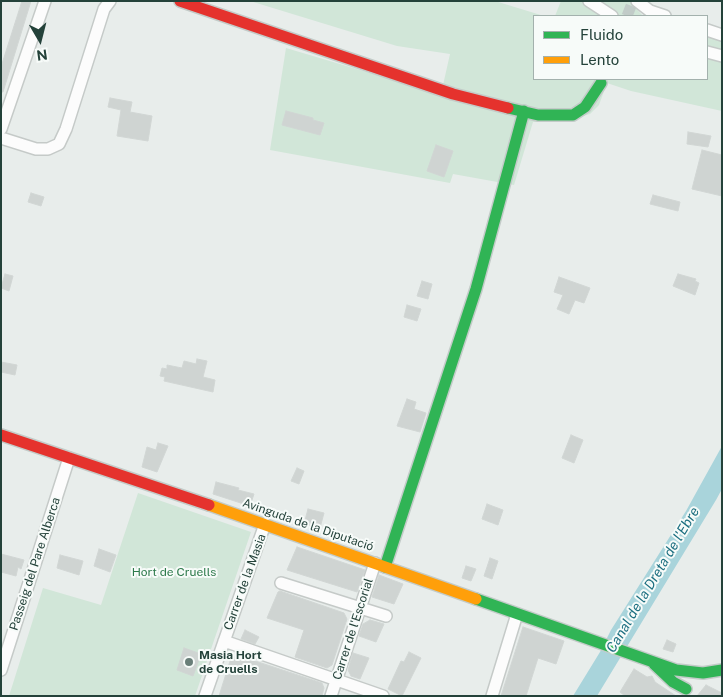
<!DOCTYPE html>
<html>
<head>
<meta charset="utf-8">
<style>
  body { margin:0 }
  #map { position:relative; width:723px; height:697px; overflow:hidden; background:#e8edeb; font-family:"Public Sans",sans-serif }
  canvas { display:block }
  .frame { position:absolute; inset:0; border:2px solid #24423a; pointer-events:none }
  .legend { position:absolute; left:533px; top:15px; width:175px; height:65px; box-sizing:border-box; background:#f7fbf9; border:1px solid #a3b1ad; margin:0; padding:6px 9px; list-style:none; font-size:15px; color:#24423a }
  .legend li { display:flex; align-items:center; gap:10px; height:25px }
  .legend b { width:25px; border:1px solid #a3b1ad }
  .north { position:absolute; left:15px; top:15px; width:50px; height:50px; -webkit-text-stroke:4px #f7fbf9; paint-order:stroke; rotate:172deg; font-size:14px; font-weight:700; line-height:20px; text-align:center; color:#24423a }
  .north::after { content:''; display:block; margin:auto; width:18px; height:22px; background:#24423a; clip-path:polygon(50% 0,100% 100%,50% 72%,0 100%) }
</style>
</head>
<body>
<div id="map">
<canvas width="723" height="697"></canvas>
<div class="frame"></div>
<ul class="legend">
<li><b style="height:6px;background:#30b455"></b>Fluido</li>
<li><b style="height:6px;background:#ff9f0a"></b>Lento</li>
</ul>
<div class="north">N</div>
</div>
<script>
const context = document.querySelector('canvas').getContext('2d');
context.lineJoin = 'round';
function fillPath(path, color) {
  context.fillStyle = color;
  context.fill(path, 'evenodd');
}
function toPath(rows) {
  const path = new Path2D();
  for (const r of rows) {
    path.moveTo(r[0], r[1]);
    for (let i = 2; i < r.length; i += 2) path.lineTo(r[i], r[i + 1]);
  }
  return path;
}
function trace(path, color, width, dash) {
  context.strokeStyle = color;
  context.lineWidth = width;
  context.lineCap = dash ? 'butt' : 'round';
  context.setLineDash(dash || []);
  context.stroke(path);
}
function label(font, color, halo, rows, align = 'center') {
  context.font = font + ' "Public Sans",sans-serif';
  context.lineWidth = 4;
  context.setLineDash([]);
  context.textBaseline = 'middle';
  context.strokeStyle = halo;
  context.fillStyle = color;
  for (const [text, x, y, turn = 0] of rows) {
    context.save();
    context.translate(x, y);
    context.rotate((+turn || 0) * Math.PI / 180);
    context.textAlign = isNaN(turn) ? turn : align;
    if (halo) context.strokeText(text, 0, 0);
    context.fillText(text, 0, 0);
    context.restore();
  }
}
const green = toPath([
  [250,1,495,1,544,16,534,16,534,79,707,79,707,37,722,42,722,111,631,91,607,83,599,105,590,114,562,122,533,122,514,185,453,174,450,183,270,150,286,48,441,94,450,54,397,46],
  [561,1,629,1,643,16,555,16],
  [138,493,251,532,195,696,9,696,43,588,101,605]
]);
const water = toPath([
  [722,446,722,489,716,500,597,696,573,696,600,652,611,630,686,511]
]);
const building = toPath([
  [22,1,31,1,3,92,1,92,1,67,22,1],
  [110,98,132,102,130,112,152,116,148,141,117,136,121,110,108,107,110,98],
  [286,111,313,118,313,120,324,123,320,135,282,125,286,111],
  [688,132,711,136,708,147,687,144,688,132],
  [436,145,453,151,444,177,427,171,436,145],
  [702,150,722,155,722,196,692,189,702,150],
  [31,193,44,197,41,206,28,202,31,193],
  [653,195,680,202,678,211,650,204,653,195],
  [5,274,13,276,9,291,1,288,5,274],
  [678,274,696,279,695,281,699,283,695,295,673,286,678,274],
  [559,277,590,288,584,303,575,300,569,314,557,309,563,295,554,292,559,277],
  [422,281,432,284,428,299,417,296,422,281],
  [407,305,421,309,417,321,404,317,407,305],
  [197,359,207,361,203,377,215,380,213,392,164,381,165,377,160,376,162,368,167,369,167,365,182,368,184,361,196,364,197,359],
  [1,362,17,365,15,375,1,372,1,362],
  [407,399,416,402,414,409,426,413,420,432,397,426,407,399],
  [571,435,583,440,574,463,562,458,571,435],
  [158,443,168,446,157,472,142,467,147,447,156,450,158,443],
  [297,468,304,471,299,484,291,481,297,468],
  [216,482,239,488,238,490,254,494,250,506,213,494,216,482],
  [487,504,503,510,498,525,482,519,487,504],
  [308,509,324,513,320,528,304,524,308,509],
  [297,547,365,570,357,592,287,570,297,547],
  [99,549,116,555,110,572,94,566,99,549],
  [1,554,24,560,21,569,18,567,16,576,1,572,1,554],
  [60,555,83,561,79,575,57,568,60,555],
  [490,558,498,561,492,579,484,576,490,558],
  [466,566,476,569,471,581,462,578,466,566],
  [379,575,403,584,394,604,372,597,379,575],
  [280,591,344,613,347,619,332,665,327,668,295,657,304,630,267,618,278,592,280,591],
  [370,620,384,624,376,642,359,636,363,624,370,620],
  [523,627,564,641,556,664,538,658,526,696,501,696,523,627],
  [245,630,259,637,255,644,241,639,245,630],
  [667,640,676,644,673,652,663,649,667,640],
  [184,648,201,654,193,676,177,670,184,648],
  [409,652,421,658,402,696,388,689,401,661,404,662,409,652],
  [353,653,369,658,360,679,351,676,348,670,353,653],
  [237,655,322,683,324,688,322,696,219,696,231,658,237,655],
  [634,669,647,677,652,676,655,682,676,696,625,696,620,692,634,669],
  [706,685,722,693,722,696,697,696,706,685]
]);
const streetTunnel = toPath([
  [627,16,633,1]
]);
const street = toPath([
  [589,1,612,16],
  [637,1,650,11,665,16],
  [707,30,722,35],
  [707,52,722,56],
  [1,129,45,1],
  [1,138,36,149,48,149,59,144,66,129,104,9,110,1],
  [281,583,386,616],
  [224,641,383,696],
  [1,670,69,458],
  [205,696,265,524],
  [331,696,375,563],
  [492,696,517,614]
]);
const fast = toPath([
  [508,108,538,115,573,115,585,107,601,83],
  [385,567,476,289,524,111],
  [476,599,676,670,703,673,722,670],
  [654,664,673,682,686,689]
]);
const slow = toPath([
  [209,505,476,599]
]);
const jam = toPath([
  [180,1,453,94,508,108],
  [1,435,209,505]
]);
const markers = [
  [189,662,5,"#697e78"]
];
const streetNames = [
  ["Avinguda de la Diputació",308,525,19],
  ["Passeig del Pare Alberca",35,564,-72],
  ["Carrer de la Masia",245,582,-70],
  ["Carrer de l'Escorial",353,629,-72]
];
const parkNames = [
  ["Hort de Cruells",174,572]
];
const poiNames = [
  ["Masia Hort",199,655],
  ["de Cruells",199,669]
];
const waterNames = [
  ["Canal de la Dreta de l'Ebre",653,580,-59]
];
fillPath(green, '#d1e6d8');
fillPath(water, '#a9d4db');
fillPath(building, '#cfd4d2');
trace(building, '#d1d6d4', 1);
trace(streetTunnel, '#c1cbc8', 11, [11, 5.5]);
trace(street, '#c5cac8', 14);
trace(fast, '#c3cbc8', 14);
trace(slow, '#c3cbc8', 14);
trace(jam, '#c3cbc8', 14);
trace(street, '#fcfcfc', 11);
trace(fast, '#30b455', 11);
trace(slow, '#ff9f0a', 11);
trace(jam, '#e5322d', 11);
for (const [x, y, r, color] of markers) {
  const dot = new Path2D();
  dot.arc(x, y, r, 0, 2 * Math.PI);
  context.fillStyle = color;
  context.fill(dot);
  trace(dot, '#f7fbf9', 2);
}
label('12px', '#24423a', '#f7fbf9', streetNames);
label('12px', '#2d7a4b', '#f7fbf9', parkNames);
label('bold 12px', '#24423a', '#f7fbf9', poiNames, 'left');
label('italic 14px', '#1c6f80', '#f7fbf9', waterNames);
</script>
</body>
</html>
